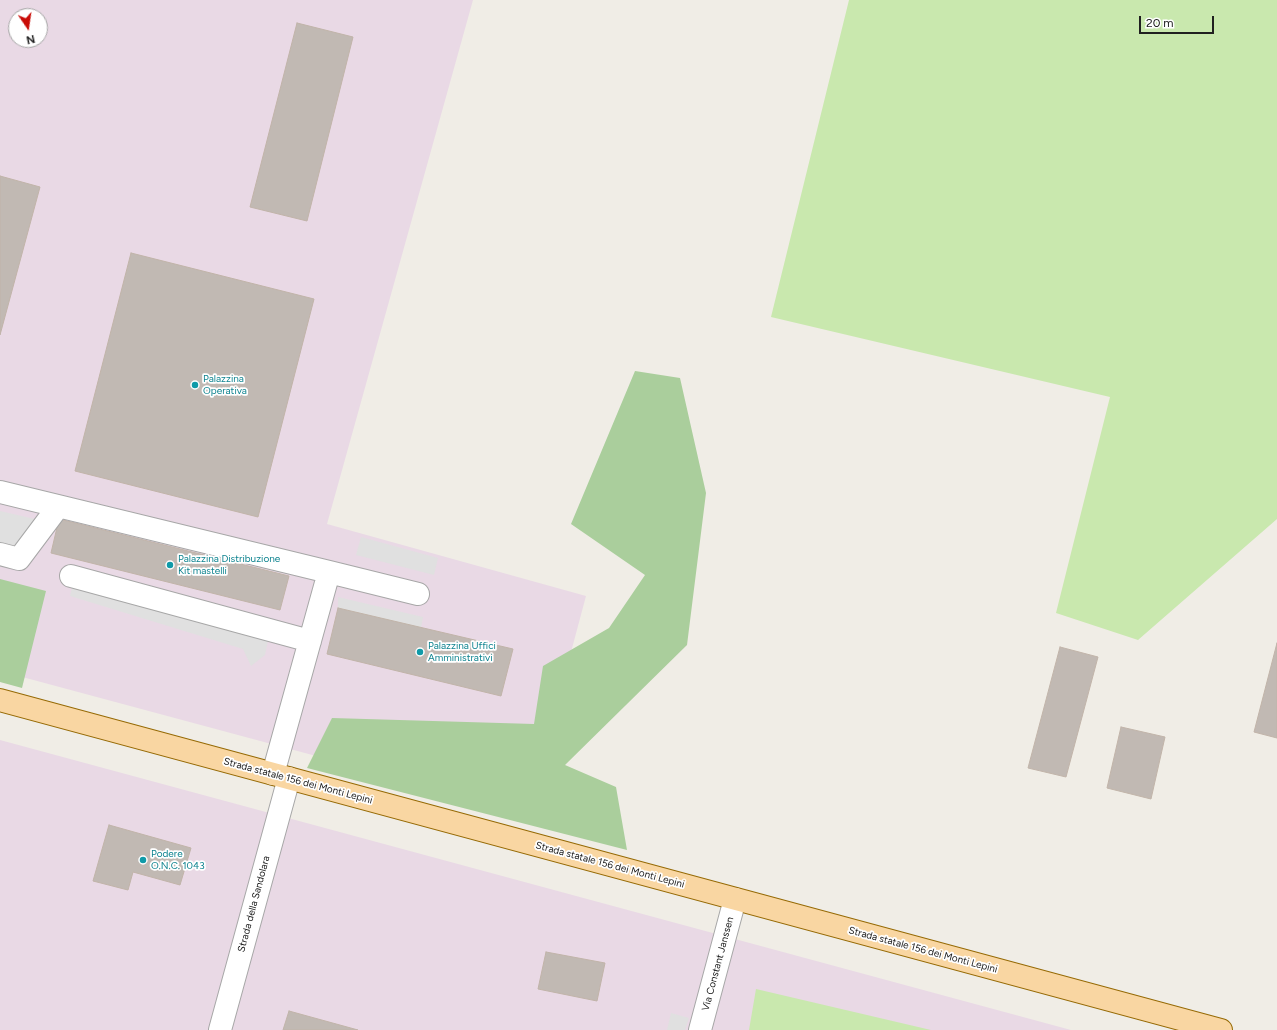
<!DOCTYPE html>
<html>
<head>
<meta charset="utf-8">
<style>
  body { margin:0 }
  #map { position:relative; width:1277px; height:1030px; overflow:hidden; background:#f0ede6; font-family:Figtree,sans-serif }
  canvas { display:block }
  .north { position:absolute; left:8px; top:8px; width:40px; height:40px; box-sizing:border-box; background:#fff; border:1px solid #a6a6a6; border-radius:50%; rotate:167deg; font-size:11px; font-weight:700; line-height:16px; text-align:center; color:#202020 }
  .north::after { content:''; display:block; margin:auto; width:14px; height:18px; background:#c90c07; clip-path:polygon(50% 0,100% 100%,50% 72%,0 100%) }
  .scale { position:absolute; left:1139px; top:16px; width:75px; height:18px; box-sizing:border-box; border:2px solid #202020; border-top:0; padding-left:5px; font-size:12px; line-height:14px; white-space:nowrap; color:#202020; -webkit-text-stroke:3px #fff; paint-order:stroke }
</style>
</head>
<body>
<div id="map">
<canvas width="1277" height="1030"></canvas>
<div class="north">N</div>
<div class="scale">20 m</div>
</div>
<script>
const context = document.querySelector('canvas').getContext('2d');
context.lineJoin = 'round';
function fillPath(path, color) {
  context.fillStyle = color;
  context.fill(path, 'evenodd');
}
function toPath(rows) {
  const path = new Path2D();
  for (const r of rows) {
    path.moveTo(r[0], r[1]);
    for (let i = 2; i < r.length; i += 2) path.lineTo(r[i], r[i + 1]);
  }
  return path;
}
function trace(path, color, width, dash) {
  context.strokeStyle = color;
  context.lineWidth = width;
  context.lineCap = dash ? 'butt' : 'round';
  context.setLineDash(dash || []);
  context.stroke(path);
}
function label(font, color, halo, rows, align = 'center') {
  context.font = font + ' Figtree,sans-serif';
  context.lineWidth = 3.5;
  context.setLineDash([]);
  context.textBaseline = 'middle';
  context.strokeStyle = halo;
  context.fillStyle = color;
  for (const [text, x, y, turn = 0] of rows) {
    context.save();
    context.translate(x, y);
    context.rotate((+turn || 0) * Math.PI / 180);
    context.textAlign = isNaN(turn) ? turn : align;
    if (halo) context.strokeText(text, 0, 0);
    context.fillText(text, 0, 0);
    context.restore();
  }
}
const industrial = toPath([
  [0,0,473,0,327,524,586,596,528,813,0,671],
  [16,16,40,16,40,40,16,40],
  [0,740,1071,1030,0,1030]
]);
const grass = toPath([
  [849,0,1277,0,1277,519,1138,640,1056,613,1110,397,771,317],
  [756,989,931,1030,749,1030]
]);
const forest = toPath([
  [635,371,680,378,706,493,687,645,565,765,616,787,627,850,307,768,332,718,534,724,543,666,609,628,645,575,571,524],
  [0,579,46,591,22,688,0,682]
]);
const parking = toPath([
  [0,511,35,519,9,560,0,557],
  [361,537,438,558,434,575,356,555],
  [74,579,269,636,265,655,251,666,243,649,70,596],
  [338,597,423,617,421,628,338,608],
  [671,1013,689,1018,685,1030,667,1030]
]);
const building = toPath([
  [297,23,353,37,307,221,250,207,297,23],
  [0,176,40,187,0,335,0,176],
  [131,253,314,299,258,517,75,471,131,253],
  [59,519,289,576,280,610,51,553,59,519],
  [338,608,513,649,501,696,327,654,338,608],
  [1277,643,1277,738,1254,732,1277,643],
  [1060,647,1098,657,1066,777,1028,768,1060,647],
  [1121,727,1165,737,1151,799,1107,788,1121,727],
  [109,825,191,848,180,885,133,872,128,890,93,881,109,825],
  [546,952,605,963,597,1001,538,989,546,952],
  [289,1011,358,1030,283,1030,289,1011]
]);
const minor = toPath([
  [0,492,329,572,273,774],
  [0,554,19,559,58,507],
  [329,572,418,594],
  [71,576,310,641],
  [220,1030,289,778],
  [700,1030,735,899]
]);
const major = toPath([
  [0,700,1221,1030]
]);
const markers = [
  [195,385,4,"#0f9aa8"],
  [170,565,4,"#0f9aa8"],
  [420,652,4,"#0f9aa8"],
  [143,860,4,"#0f9aa8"]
];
const cultureNames = [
  ["Palazzina",203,379],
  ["Operativa",203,391],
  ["Palazzina Distribuzione",178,559],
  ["Kit mastelli",178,571],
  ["Palazzina Uffici",428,646],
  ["Amministrativi",428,658],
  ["Podere",151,854],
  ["O.N.C. 1043",151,866]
];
const streetNames = [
  ["Strada statale 156 dei Monti Lepini",298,781,15],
  ["Strada statale 156 dei Monti Lepini",610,865,15],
  ["Strada della Sandolara",254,904,-75],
  ["Strada statale 156 dei Monti Lepini",923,950,15],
  ["Via Constant Janssen",718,964,-75]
];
fillPath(industrial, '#e9d9e5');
fillPath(grass, '#c9e8ae');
fillPath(forest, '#aace9c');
fillPath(parking, '#e0e0e0');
fillPath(building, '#c1b9b3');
trace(building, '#c1b4a9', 1);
trace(minor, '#a7a7a7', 24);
trace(major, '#966a05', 24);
trace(minor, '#fff', 22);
trace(major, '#f9d6a2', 22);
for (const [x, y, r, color] of markers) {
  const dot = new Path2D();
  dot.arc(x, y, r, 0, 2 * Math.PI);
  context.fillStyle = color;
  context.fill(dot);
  trace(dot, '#fff', 1.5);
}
label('10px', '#0d838f', '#fff', cultureNames, 'left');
label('10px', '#202020', '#fff', streetNames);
</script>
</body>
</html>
